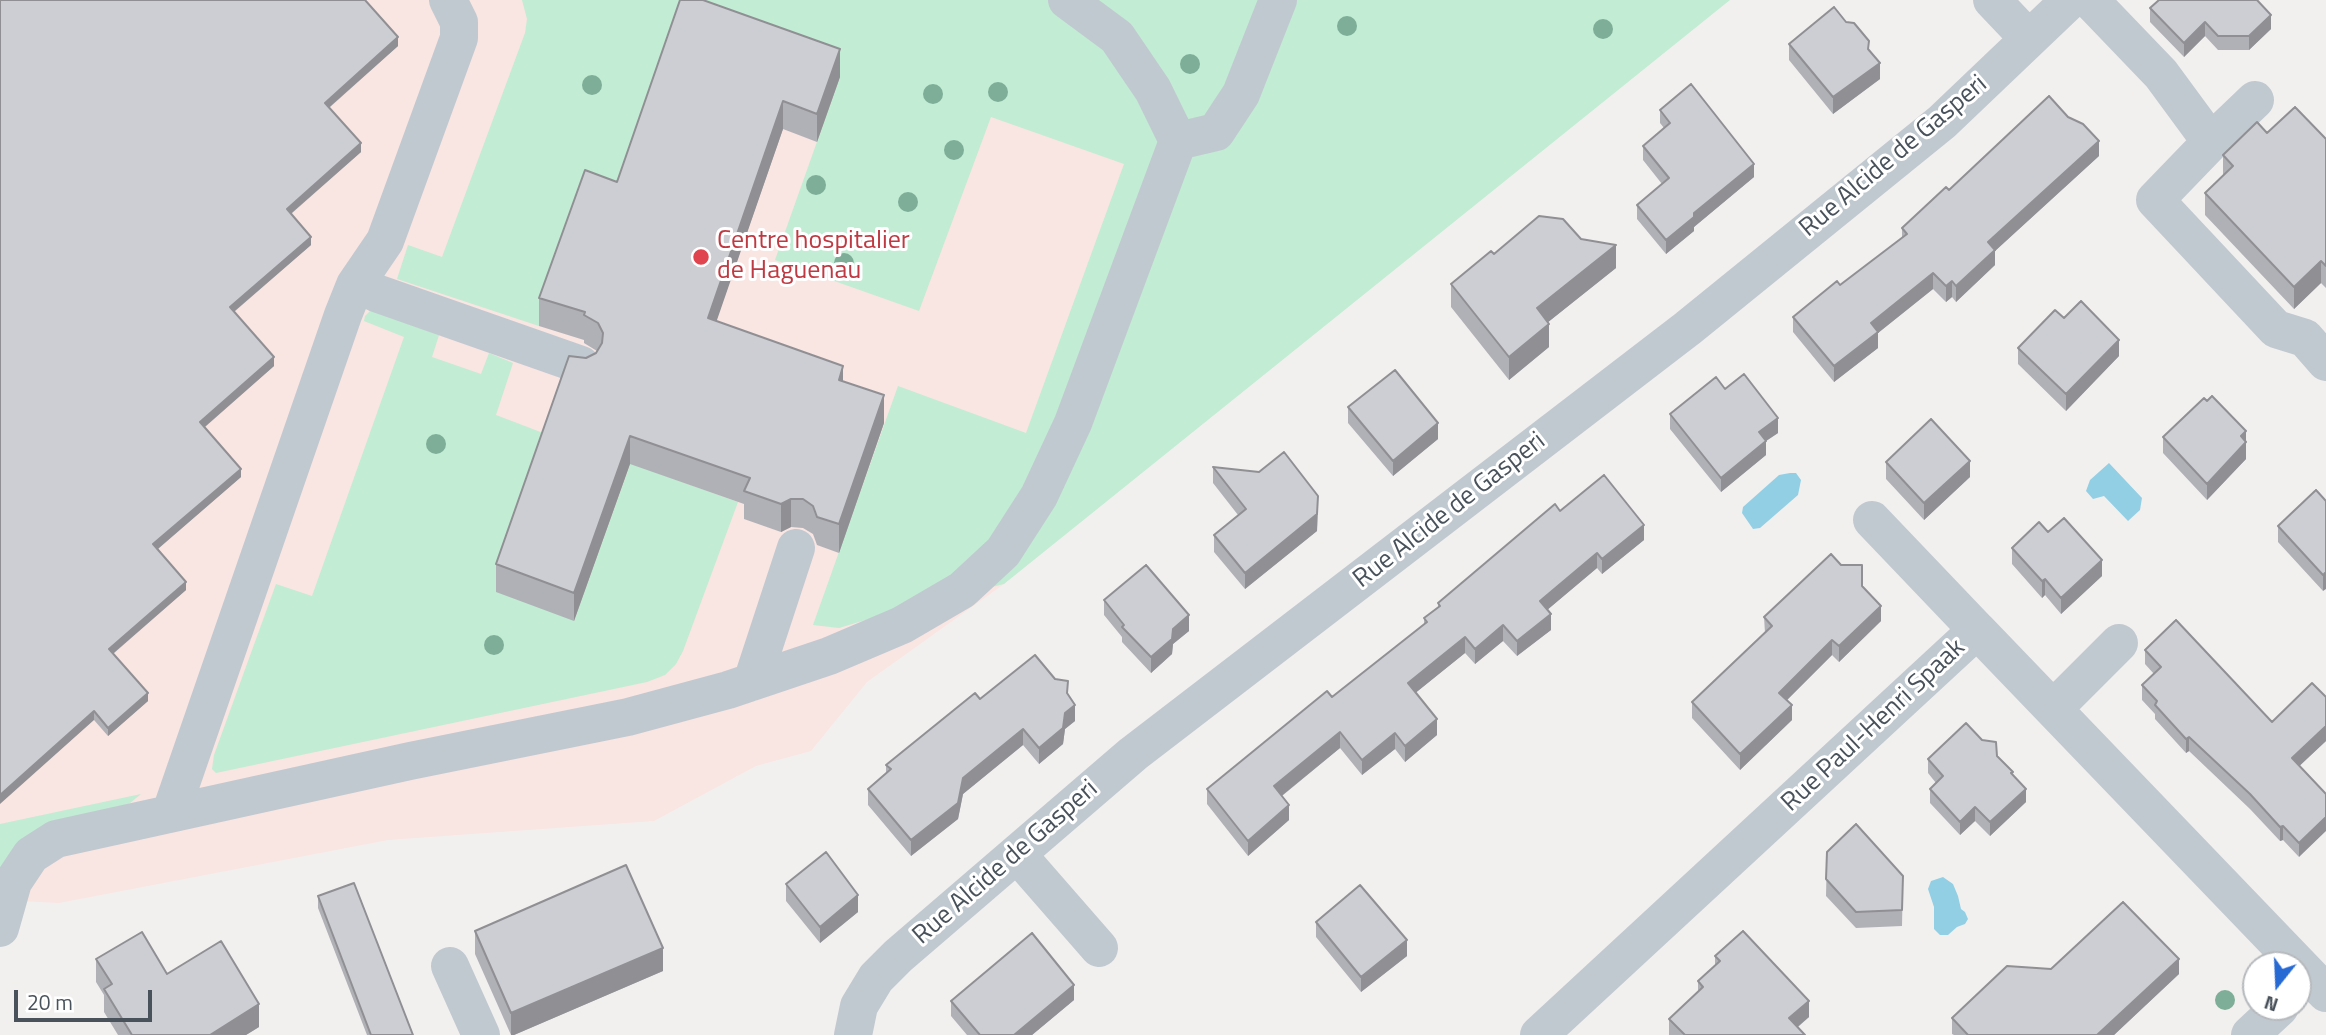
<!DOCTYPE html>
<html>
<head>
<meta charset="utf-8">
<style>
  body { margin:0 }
  #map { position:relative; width:2326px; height:1035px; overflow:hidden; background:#f2f0ef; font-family:"Titillium Web",sans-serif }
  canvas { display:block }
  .north { position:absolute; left:2242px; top:951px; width:70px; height:70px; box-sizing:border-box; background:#fff; border:2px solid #b6babd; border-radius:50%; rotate:198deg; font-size:19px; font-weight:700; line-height:28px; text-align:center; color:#49525b }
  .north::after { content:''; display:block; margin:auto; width:24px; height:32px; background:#286ad4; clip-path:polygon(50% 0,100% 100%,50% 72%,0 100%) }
  .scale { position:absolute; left:14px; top:990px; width:138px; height:32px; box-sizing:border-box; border:4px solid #49525b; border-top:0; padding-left:9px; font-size:21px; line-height:24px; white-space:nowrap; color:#49525b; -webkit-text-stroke:5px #fff; paint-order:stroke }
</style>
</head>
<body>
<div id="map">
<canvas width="2326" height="1035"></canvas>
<div class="north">N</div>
<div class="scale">20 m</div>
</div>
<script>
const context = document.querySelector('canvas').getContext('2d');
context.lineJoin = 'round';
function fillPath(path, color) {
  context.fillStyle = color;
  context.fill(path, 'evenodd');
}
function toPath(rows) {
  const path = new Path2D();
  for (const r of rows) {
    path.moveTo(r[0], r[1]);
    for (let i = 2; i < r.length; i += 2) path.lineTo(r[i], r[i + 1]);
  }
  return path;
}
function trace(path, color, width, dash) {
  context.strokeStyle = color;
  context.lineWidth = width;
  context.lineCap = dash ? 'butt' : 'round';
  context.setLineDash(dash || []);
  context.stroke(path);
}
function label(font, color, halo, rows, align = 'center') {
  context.font = font + ' "Titillium Web",sans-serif';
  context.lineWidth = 6;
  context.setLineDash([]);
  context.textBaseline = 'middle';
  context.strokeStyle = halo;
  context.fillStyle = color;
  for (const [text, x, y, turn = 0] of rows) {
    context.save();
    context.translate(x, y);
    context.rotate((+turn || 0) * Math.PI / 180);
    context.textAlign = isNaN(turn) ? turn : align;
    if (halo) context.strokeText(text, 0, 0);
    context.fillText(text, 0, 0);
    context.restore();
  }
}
const medical = toPath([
  [0,0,1728,0,1077,514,1004,584,867,682,811,751,756,766,654,821,388,840,59,903,0,900]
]);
const green = toPath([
  [522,0,1730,0,1004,584,902,609,839,628,813,625,898,386,1026,433,1124,164,991,117,919,311,775,260,840,77,585,199,539,326,397,279,408,245,442,257,525,33,527,19],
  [377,310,440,332,432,357,481,374,489,353,513,363,496,415,551,436,574,621,636,448,657,473,738,502,683,651,676,664,665,675,647,682,216,773,212,769,214,755,276,584,312,596,404,337,364,321,365,316,370,311],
  [141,794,130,803,0,875,0,824]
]);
const water = toPath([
  [2109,463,2142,498,2140,510,2128,521,2104,496,2093,499,2086,491,2090,480],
  [1790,473,1796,473,1801,480,1798,495,1760,528,1753,529,1742,513,1743,507,1779,475],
  [1943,877,1953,884,1958,896,1961,909,1965,912,1968,919,1965,924,1957,927,1948,935,1940,935,1934,929,1934,907,1928,889,1931,881]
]);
const minor = toPath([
  [1067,0,1117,37,1153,90,1178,141],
  [1992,0,2029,39],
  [2090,0,2161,74,2211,142,2155,200,2276,329,2305,338,2326,362],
  [2211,142,2255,100],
  [376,293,581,365],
  [1872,520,1977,630],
  [752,682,796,548],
  [2053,709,2119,643],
  [171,812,343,315,355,285,385,241,459,38,459,22,448,0],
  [1017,854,1099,948],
  [0,928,13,882,31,855,56,839,410,761,628,717,728,690,829,656,902,625,962,590,1003,552,1039,496,1073,423,1178,141,1216,132,1241,94,1278,0],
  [450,966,481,1035],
  [853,1035,859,1006,876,978,898,956,1133,754,1688,328,1942,122,2070,0],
  [1539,1035,1977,630,2326,993],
  [2250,1035,2280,1007]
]);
const trees = [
  [1347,26],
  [1603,29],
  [1190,64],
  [592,85],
  [998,92],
  [933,94],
  [954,150],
  [816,185],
  [908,202],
  [844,263],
  [436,444],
  [494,645],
  [2225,1000]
];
const wall = toPath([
  [0,0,398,46,329,108,361,152,291,214,311,245,234,312,274,366,205,427,241,477,158,549,186,590,113,654,148,701,108,736,94,720],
  [680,0,840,77,817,142,783,129,716,321,843,381,884,423,839,553,817,545,813,534,803,528,791,527,781,532,744,519,744,504,630,464,574,621,496,592,496,564,586,358,596,353,597,351,584,343,584,340,539,326,539,298,617,182],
  [2150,8,2271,29,2249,50,2218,50,2205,36,2184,57,2150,22],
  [1846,22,1869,50,1880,79,1833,114,1789,60,1789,44],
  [1660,110,1754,177,1694,227,1694,231,1666,254,1637,219,1637,205,1662,184,1643,160,1643,146,1664,128,1660,123],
  [2267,133,2326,139,2326,288,2321,283,2294,309,2205,215,2205,193,2223,176,2223,155],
  [2099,156,1995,251,1995,265,1956,302,1952,297,1946,302,1933,289,1878,333,1878,348,1834,382,1793,332,1793,317,1840,285,1902,238,1902,228,1949,190],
  [1581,239,1616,268,1548,322,1549,347,1509,380,1451,307,1451,284,1494,254],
  [2018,348,2119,356,2066,411,2018,364],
  [1725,389,1778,433,1766,441,1766,455,1721,492,1670,429,1670,414],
  [2207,401,2246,442,2246,459,2207,500,2163,453,2163,437],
  [1348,407,1438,439,1393,476,1348,423],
  [1886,462,1970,477,1924,520,1886,479],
  [1213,467,1318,512,1317,531,1245,589,1214,552,1214,535,1238,515,1213,483],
  [2326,501,2323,591,2278,542,2278,526],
  [1560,511,1644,540,1602,574,1597,568,1547,610,1551,630,1517,656,1503,641,1475,664,1465,653,1415,693,1437,735,1405,762,1395,749,1362,775,1340,748,1282,796,1289,820,1248,856,1207,804,1207,789,1332,697,1424,624,1424,618,1438,607,1438,603],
  [2048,532,2102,576,2061,614,2045,595,2042,598,2012,564,2012,548],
  [1841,565,1862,586,1881,621,1839,662,1832,655,1787,700,1792,720,1740,770,1692,718,1692,702,1765,633,1764,617],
  [1104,600,1189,631,1173,644,1172,654,1151,673,1122,642,1122,637,1104,615],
  [2145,650,2272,722,2326,741,2299,766,2299,857,2283,840,2280,841,2250,809,2189,751,2186,753,2155,719,2155,714,2142,700,2142,685,2154,674,2145,664],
  [1068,695,1075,721,1065,729,1063,744,1039,764,1023,745,963,794,958,819,911,856,868,805,868,789,886,773,886,765,980,699],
  [1997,756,2013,775,2026,802,1990,836,1975,821,1960,835,1930,803,1930,789,1936,783,1928,773,1928,759],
  [1827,852,1903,876,1902,926,1856,928,1826,896],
  [786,884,858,912,820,943,786,901],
  [318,896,413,1035,367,1035,318,908],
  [1316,922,1407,956,1361,992,1316,937],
  [475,931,663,971,514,1035,511,1035,475,954],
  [1715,956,1809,1017,1798,1027,1805,1035,1669,1035,1669,1019,1698,991,1698,981,1715,965],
  [96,959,167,974,259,1027,246,1035,118,1035,104,1012,104,995,96,982],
  [2051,969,2179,974,2114,1035,1954,1035,1952,1034,1952,1018],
  [1074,1000,1032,1035,967,1035,951,1016,951,1001]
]);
const shadedWall = toPath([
  [2271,15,2271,29,2249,50,2249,36],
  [2205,22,2205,36,2184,57,2184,43],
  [398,37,398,46,325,111,325,103],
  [840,49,840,77,817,142,817,114],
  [1880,63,1880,79,1833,114,1833,97],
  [783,101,783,129,708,346,708,318],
  [2099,141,2099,156,1995,251,1995,265,1956,302,1956,286,1988,242],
  [361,143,361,152,287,217,287,209],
  [1754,164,1754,177,1694,227,1694,231,1666,254,1666,240,1694,213],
  [311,237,311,245,230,315,230,307],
  [1616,245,1616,268,1537,331,1537,308],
  [2321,261,2321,283,2294,309,2294,287],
  [1933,273,1933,289,1878,333,1878,348,1834,382,1834,366,1871,323],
  [1952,281,1952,297,1946,302,1946,286],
  [1549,324,1549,347,1509,380,1509,357],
  [2119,340,2119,356,2066,411,2066,394],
  [274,357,274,366,200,431,200,422],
  [843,366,843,395,839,380],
  [884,395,884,423,839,553,839,524],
  [1778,418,1778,433,1766,441,1766,455,1721,492,1721,478,1759,432],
  [1438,423,1438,439,1393,476,1393,461],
  [2246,431,2246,459,2207,500,2207,484,2241,436],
  [630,436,630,464,574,621,574,593],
  [1970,461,1970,477,1924,520,1924,503],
  [241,469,241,477,153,553,153,544],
  [1318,496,1317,531,1245,589,1245,573],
  [791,499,791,527,781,532,781,504],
  [1644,525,1644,540,1602,574,1602,559],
  [1597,553,1597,568,1540,616,1540,601],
  [2102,560,2102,576,2061,614,2061,598],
  [2326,572,2326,589,2323,591,2323,575],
  [2045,579,2045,595,2042,598,2042,581],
  [186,582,186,590,109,657,109,649],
  [1881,606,1881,621,1839,662,1839,646],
  [1551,614,1551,630,1517,656,1517,641],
  [1189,615,1189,631,1173,644,1172,654,1151,673,1151,657,1173,629],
  [1503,625,1503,641,1475,664,1475,649],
  [1465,637,1465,653,1408,699,1408,683],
  [1832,640,1832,655,1779,708,1779,693],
  [148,693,148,701,108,736,108,728],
  [1075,705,1075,721,1065,729,1063,744,1039,764,1039,748,1065,713],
  [1792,705,1792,720,1740,770,1740,754],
  [94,711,94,720,0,804,0,795],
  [1437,719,1437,735,1405,762,1405,746],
  [2326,726,2326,741,2292,773,2292,758],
  [1023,729,1023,745,963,794,958,819,911,856,911,840,963,778],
  [1340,732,1340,748,1274,802,1274,786],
  [1395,733,1395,749,1362,775,1362,760],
  [2189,737,2189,751,2186,753,2186,739],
  [2026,789,2026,802,1990,836,1990,822],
  [1289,805,1289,820,1248,856,1248,841],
  [1975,807,1975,821,1960,835,1960,822],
  [2326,817,2326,831,2299,857,2299,843],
  [2283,826,2283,840,2280,841,2280,827],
  [858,895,858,912,820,943,820,927],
  [1407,940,1407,956,1361,992,1361,977],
  [663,948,663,971,514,1035,511,1035,511,1013],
  [2179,959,2179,974,2114,1035,2097,1035],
  [1074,985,1074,1000,1032,1035,1014,1035],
  [1809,1001,1809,1017,1789,1034,1789,1018],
  [259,1004,259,1027,246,1035,210,1035]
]);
const building = toPath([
  [0,0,365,0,398,37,325,103,361,143,287,209,311,237,230,307,274,357,200,422,241,469,153,544,186,582,109,649,148,693,108,728,94,711,0,795,0,0],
  [680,0,703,0,840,49,817,114,783,101,708,318,843,366,839,380,884,395,839,524,817,517,813,506,803,499,791,499,781,504,744,491,750,478,630,436,574,593,496,564,569,356,586,358,596,353,602,343,603,333,598,323,584,315,585,312,539,298,585,170,617,182,680,0],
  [2159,0,2257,0,2271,15,2249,36,2218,36,2205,22,2184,43,2150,8,2159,0],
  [1834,7,1846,22,1854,23,1869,41,1868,49,1880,63,1833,97,1789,44,1834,7],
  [1691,84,1754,164,1694,213,1694,217,1666,240,1637,205,1669,178,1643,146,1670,123,1660,110,1691,84],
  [2049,96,2068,117,2083,124,2099,141,1988,242,1995,250,1956,286,1952,281,1946,286,1933,273,1871,323,1878,332,1834,366,1793,317,1837,281,1840,285,1907,234,1902,228,1946,187,1949,190,2049,96],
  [2295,107,2326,139,2326,266,2321,261,2294,287,2205,193,2233,166,2223,155,2257,122,2267,133,2295,107],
  [1539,216,1563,219,1581,239,1616,245,1537,308,1549,324,1509,357,1451,284,1491,251,1494,254,1539,216],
  [2081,301,2119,340,2066,394,2018,348,2055,310,2064,318,2081,301],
  [1395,370,1438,423,1393,461,1348,407,1395,370],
  [1744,374,1778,418,1759,432,1766,441,1721,478,1670,414,1716,377,1725,389,1744,374],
  [2212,396,2246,431,2241,436,2246,442,2207,484,2163,437,2204,398,2207,401,2212,396],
  [1931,419,1970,461,1924,503,1886,462,1931,419],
  [1284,452,1318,496,1317,514,1245,573,1214,535,1246,509,1213,467,1259,472,1284,452],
  [1604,475,1644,525,1602,559,1597,553,1540,601,1551,614,1517,641,1503,625,1475,649,1465,637,1408,683,1437,719,1405,746,1395,733,1362,760,1340,732,1274,786,1289,805,1248,841,1207,789,1327,691,1332,697,1427,622,1424,618,1440,606,1438,603,1555,504,1560,511,1604,475],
  [2316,490,2326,501,2326,572,2323,575,2278,526,2316,490],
  [2064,518,2102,560,2061,598,2045,579,2042,581,2012,548,2039,522,2048,532,2064,518],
  [1831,554,1841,565,1862,565,1862,586,1881,606,1839,646,1832,640,1779,693,1792,705,1740,754,1692,702,1772,626,1764,617,1831,554],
  [1146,565,1189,615,1173,629,1172,639,1151,657,1122,627,1124,625,1104,600,1146,565],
  [2176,620,2272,722,2312,683,2326,697,2326,726,2292,758,2326,794,2326,817,2299,843,2283,826,2280,827,2250,794,2189,737,2186,739,2155,705,2157,701,2142,685,2161,667,2145,650,2176,620],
  [1035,655,1055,679,1068,681,1067,693,1075,705,1065,713,1063,728,1039,748,1023,729,963,778,958,803,911,840,868,789,891,769,886,765,975,693,980,699,1035,655],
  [1966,723,1982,740,1996,742,1997,756,2013,772,2011,773,2026,789,1990,822,1975,807,1960,822,1930,789,1943,776,1928,759,1966,723],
  [1856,824,1903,876,1902,910,1856,912,1826,879,1827,852,1856,824],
  [826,852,858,895,820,927,786,884,826,852],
  [626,865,663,948,511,1013,475,931,626,865],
  [354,883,413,1035,371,1035,318,896,354,883],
  [1360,885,1407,940,1361,977,1316,922,1360,885],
  [2123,902,2179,959,2097,1035,1968,1035,1952,1018,2007,966,2051,969,2123,902],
  [1743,931,1809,1001,1789,1018,1805,1035,1685,1035,1669,1019,1703,987,1698,981,1720,961,1715,956,1743,931],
  [142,932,167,974,221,941,259,1004,210,1035,132,1035,104,989,112,984,96,959,142,932],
  [1032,933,1074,985,1014,1035,980,1035,951,1001,1032,933]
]);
const markers = [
  [701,257,9,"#e0444e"]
];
const streetNames = [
  ["Rue Alcide de Gasperi",1894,157,-40],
  ["Rue Alcide de Gasperi",1450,511,-38],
  ["Rue Paul-Henri Spaak",1874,726,-43],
  ["Rue Alcide de Gasperi",1006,863,-41]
];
const healthNames = [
  ["Centre hospitalier",717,242],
  ["de Haguenau",717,272]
];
fillPath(medical, '#f9e5e2');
fillPath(green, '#c2ecd4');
fillPath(water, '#92cfe5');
trace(minor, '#c1c9d0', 38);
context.fillStyle = '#7eae98';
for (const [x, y] of trees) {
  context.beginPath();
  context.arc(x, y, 10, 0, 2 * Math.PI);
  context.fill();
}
fillPath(wall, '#b0b1b6');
fillPath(shadedWall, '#909094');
fillPath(building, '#cdced4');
trace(building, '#909094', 2);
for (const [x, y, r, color] of markers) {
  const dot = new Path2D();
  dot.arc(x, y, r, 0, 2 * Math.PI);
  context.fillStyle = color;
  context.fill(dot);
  trace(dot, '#fff', 2.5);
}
label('26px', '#49525b', '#fff', streetNames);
label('26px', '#be3a42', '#fff', healthNames, 'left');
</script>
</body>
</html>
